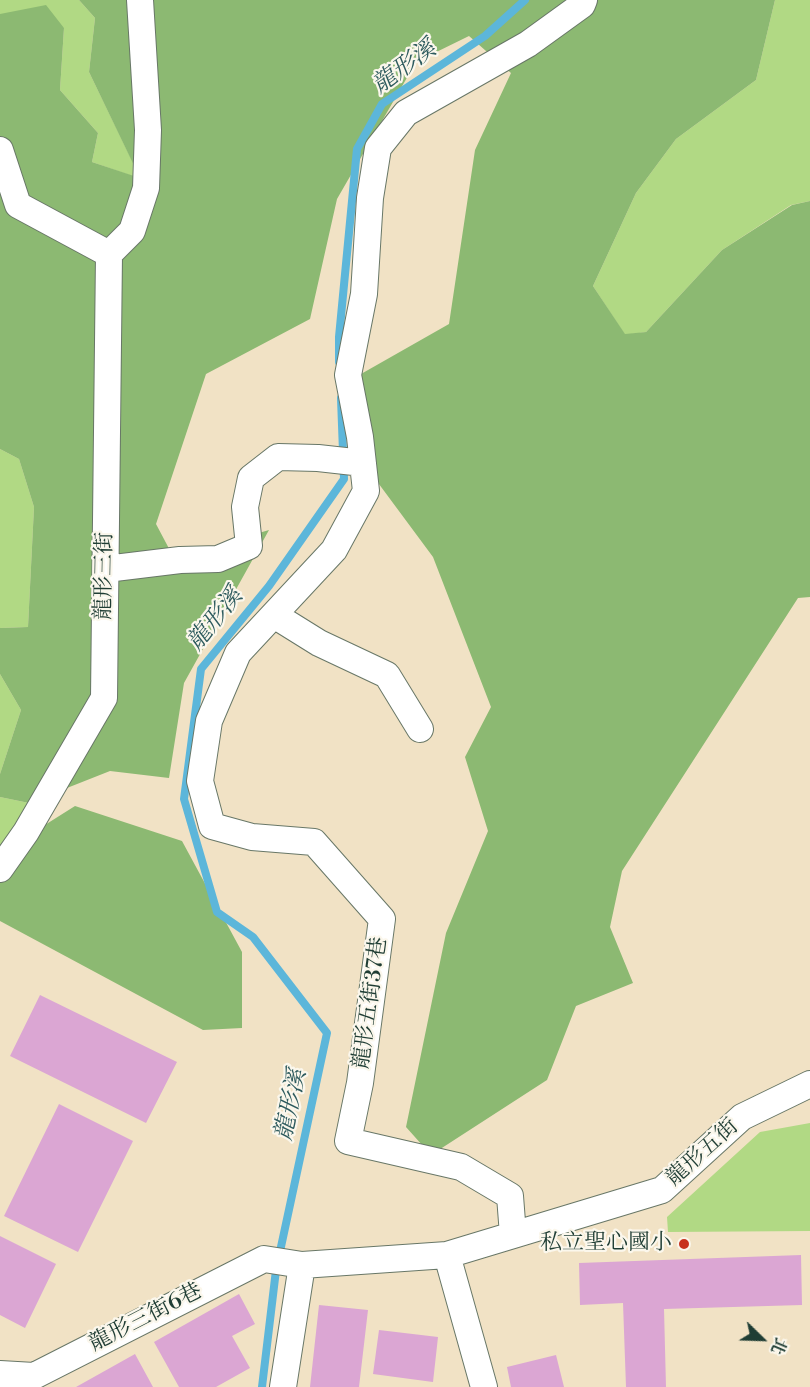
<!DOCTYPE html>
<html>
<head>
<meta charset="utf-8">
<style>
  body { margin:0 }
  #map { position:relative; width:810px; height:1387px; overflow:hidden; background:#f1e2c5; font-family:"Libre Bodoni","Noto Serif TC",serif }
  canvas { display:block }
  .north { position:absolute; left:732px; top:1309px; width:60px; height:60px; -webkit-text-stroke:4px #fbf7ec; paint-order:stroke; rotate:113deg; font-size:16px; font-weight:700; line-height:24px; text-align:center; color:#1f3d34 }
  .north::after { content:''; display:block; margin:auto; width:21px; height:27px; background:#1f3d34; clip-path:polygon(50% 0,100% 100%,50% 72%,0 100%) }
</style>
</head>
<body>
<div id="map">
<canvas width="810" height="1387"></canvas>
<div class="north">北</div>
</div>
<script>
const context = document.querySelector('canvas').getContext('2d');
context.lineJoin = 'round';
function fillPath(path, color) {
  context.fillStyle = color;
  context.fill(path, 'evenodd');
}
function toPath(rows) {
  const path = new Path2D();
  for (const r of rows) {
    path.moveTo(r[0], r[1]);
    for (let i = 2; i < r.length; i += 2) path.lineTo(r[i], r[i + 1]);
  }
  return path;
}
function trace(path, color, width, dash) {
  context.strokeStyle = color;
  context.lineWidth = width;
  context.lineCap = dash ? 'butt' : 'round';
  context.setLineDash(dash || []);
  context.stroke(path);
}
function label(font, color, halo, rows, align = 'center') {
  context.font = font + ' "Libre Bodoni","Noto Serif TC",serif';
  context.lineWidth = 4.5;
  context.setLineDash([]);
  context.textBaseline = 'middle';
  context.strokeStyle = halo;
  context.fillStyle = color;
  for (const [text, x, y, turn = 0] of rows) {
    context.save();
    context.translate(x, y);
    context.rotate((+turn || 0) * Math.PI / 180);
    context.textAlign = isNaN(turn) ? turn : align;
    if (halo) context.strokeText(text, 0, 0);
    context.fillText(text, 0, 0);
    context.restore();
  }
}
const green = toPath([
  [0,0,79,0,95,18,89,72,141,179,92,162,98,133,60,90,64,28,0,14],
  [775,0,810,0,810,201,791,205,722,250,646,332,625,335,593,286,636,193,676,139,756,80],
  [0,449,19,459,34,507,28,627,0,628],
  [0,674,21,710,0,774],
  [0,797,29,803,10,847,0,844],
  [810,1123,810,1231,668,1232,667,1217,760,1132]
]);
const forest = toPath([
  [79,0,775,0,756,80,676,139,636,193,593,286,625,334,646,332,722,250,792,205,810,201,810,597,798,598,622,871,610,927,633,983,576,1006,547,1080,431,1155,406,1127,446,933,488,831,465,757,491,707,433,557,373,476,361,374,449,324,475,150,511,73,469,36,416,62,337,199,310,319,206,374,156,524,174,558,269,530,184,683,169,778,110,771,29,803,0,797,0,774,21,710,0,674,0,628,28,627,34,507,19,459,0,449,0,14,46,5,64,28,60,90,98,133,92,162,140,178,89,72,95,18],
  [75,806,182,841,242,952,242,1028,203,1030,0,921,0,844,10,847]
]);
const stream = toPath([
  [339,362,339,337,357,149,382,104,485,36,525,0],
  [262,1387,276,1270,327,1033,253,937,217,912,184,799,201,669,269,586,344,479,341,398]
]);
const building = toPath([
  [40,995,177,1062,146,1123,10,1056],
  [59,1104,133,1141,78,1252,4,1216],
  [0,1236,56,1264,25,1328,0,1315],
  [801,1255,802,1305,664,1309,666,1387,626,1387,623,1303,580,1305,579,1263],
  [239,1294,255,1324,232,1336,250,1368,216,1387,179,1387,154,1342],
  [319,1305,368,1310,359,1387,310,1387],
  [379,1330,438,1337,433,1382,373,1374],
  [135,1354,153,1387,76,1387],
  [556,1355,564,1387,511,1387,507,1367]
]);
const minor = toPath([
  [0,150,18,205,109,254],
  [109,254,132,231,146,188,148,130,140,0],
  [106,569,180,560,218,559,249,546,245,507,251,478,278,457,318,458,363,463],
  [274,615,319,643,387,675,420,729],
  [0,869,26,832,104,698,109,254],
  [513,1235,510,1196,461,1167,348,1141,360,1083,382,919,314,842,252,837,212,826,200,781,209,721,238,653,334,550,366,491,360,437,348,375,364,294,370,198,378,148,406,113,528,44,582,5,584,0],
  [0,1374,34,1376,264,1259,302,1265,447,1255],
  [283,1387,302,1265],
  [484,1387,447,1255,662,1190,742,1117,810,1084]
]);
const markers = [
  [684,1244,6,"#c8321e"]
];
const streetNames = [
  ["龍形三街",105,576,-89],
  ["龍形五街37巷",371,1003,-82],
  ["龍形五街",703,1153,-42],
  ["龍形三街6巷",146,1318,-27]
];
const poiNames = [
  ["私立聖心國小",672,1244]
];
const waterNames = [
  ["龍形溪",405,68,-36],
  ["龍形溪",216,620,-51],
  ["龍形溪",292,1105,-78]
];
fillPath(green, '#b1d984');
fillPath(forest, '#8cb972');
trace(stream, '#5cb6da', 8);
fillPath(building, '#dba6d3');
trace(minor, '#687767', 28);
trace(minor, '#fff', 26);
for (const [x, y, r, color] of markers) {
  const dot = new Path2D();
  dot.arc(x, y, r, 0, 2 * Math.PI);
  context.fillStyle = color;
  context.fill(dot);
  trace(dot, '#fbf7ec', 2);
}
label('22px', '#1f3d34', '#fbf7ec', streetNames);
label('22px', '#1f3d34', '#fbf7ec', poiNames, 'right');
label('italic 24px', '#2e5b5e', '#fbf7ec', waterNames);
</script>
</body>
</html>
